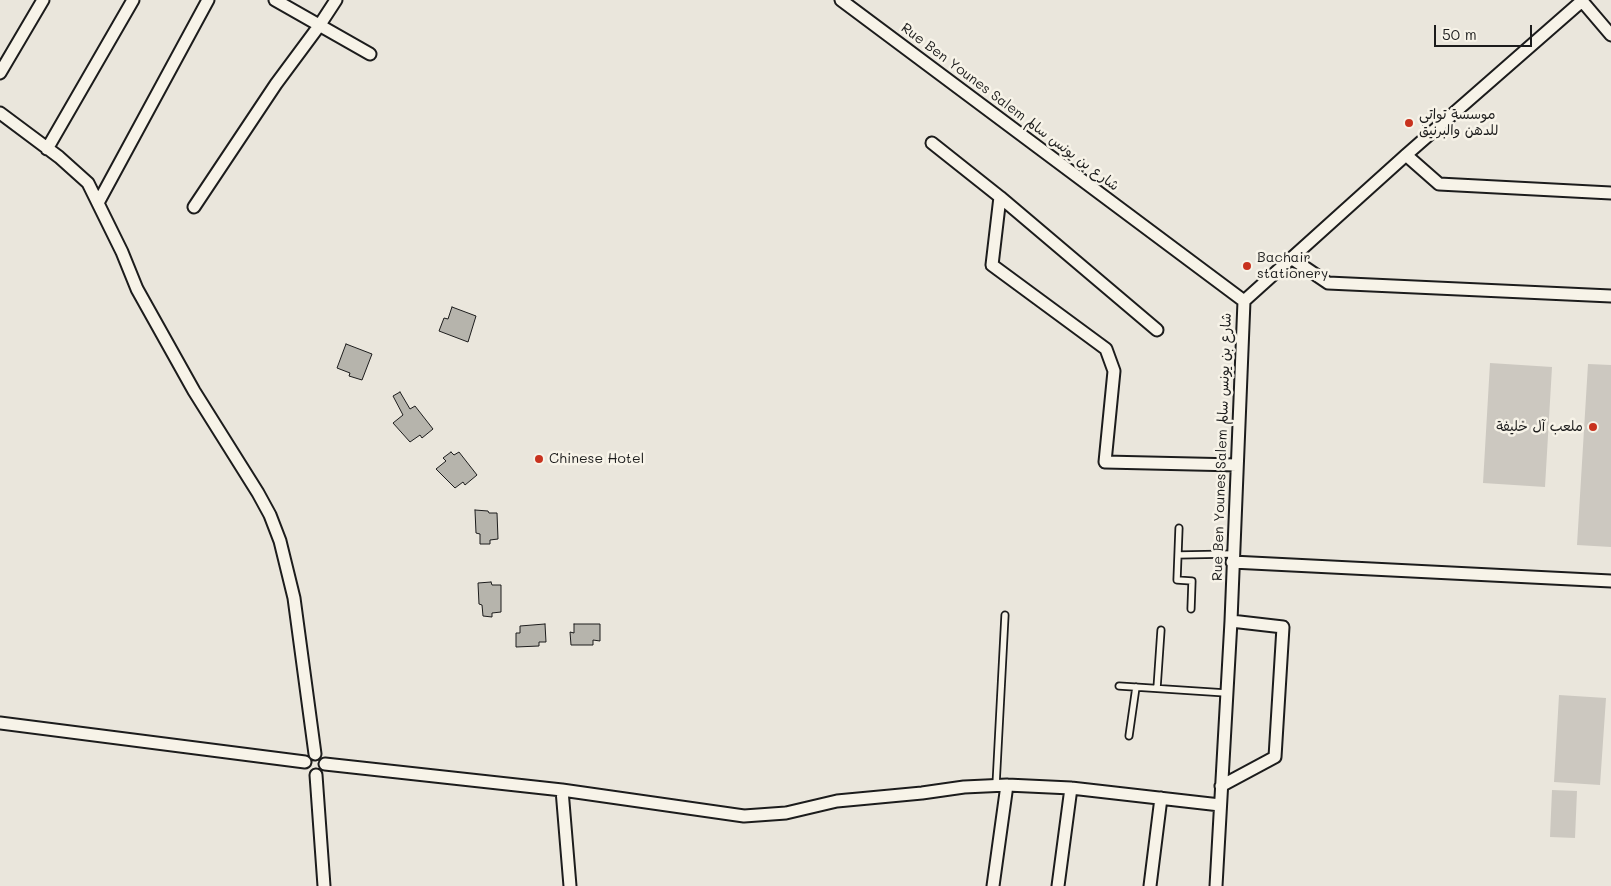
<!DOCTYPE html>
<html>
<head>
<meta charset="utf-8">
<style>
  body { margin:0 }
  #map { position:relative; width:1611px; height:886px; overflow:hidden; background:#eae6dc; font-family:Mali,sans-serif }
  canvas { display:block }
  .scale { position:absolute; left:1434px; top:25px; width:98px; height:22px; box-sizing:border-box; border:2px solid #1c1c1c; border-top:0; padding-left:6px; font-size:15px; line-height:18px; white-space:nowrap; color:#1c1c1c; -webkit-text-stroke:4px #f7f3e8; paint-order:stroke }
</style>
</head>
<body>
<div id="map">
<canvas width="1611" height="886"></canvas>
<div class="scale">50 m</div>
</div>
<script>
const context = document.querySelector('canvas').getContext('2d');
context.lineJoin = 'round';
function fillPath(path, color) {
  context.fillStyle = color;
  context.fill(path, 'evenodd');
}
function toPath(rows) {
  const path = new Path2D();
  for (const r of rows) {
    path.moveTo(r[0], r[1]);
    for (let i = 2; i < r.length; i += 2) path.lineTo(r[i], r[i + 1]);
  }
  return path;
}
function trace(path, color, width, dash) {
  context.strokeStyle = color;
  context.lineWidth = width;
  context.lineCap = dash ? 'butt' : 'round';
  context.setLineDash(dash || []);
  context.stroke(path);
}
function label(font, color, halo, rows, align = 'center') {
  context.font = font + ' Mali,"Playpen Sans Arabic",sans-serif';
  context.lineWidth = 5;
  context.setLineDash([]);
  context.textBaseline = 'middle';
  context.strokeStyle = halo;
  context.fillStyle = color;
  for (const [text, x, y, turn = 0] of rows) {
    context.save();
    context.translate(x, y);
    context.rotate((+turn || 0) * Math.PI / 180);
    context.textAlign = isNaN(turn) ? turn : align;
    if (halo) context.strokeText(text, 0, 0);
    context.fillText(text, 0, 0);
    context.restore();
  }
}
const green = toPath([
  [1490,363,1552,367,1545,487,1483,483],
  [1588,364,1611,365,1611,547,1577,545],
  [1559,695,1606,698,1600,785,1554,782],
  [1552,790,1577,791,1575,838,1550,837]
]);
const building = toPath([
  [452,307,476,316,468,342,439,331,444,318,448,319,452,307],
  [346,344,372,354,362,380,349,376,350,373,337,368,346,344],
  [400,392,410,409,415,406,433,429,422,438,420,435,410,442,393,423,403,415,393,396,400,392],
  [451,452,454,455,459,452,477,475,465,485,463,482,455,488,436,469,446,461,443,458,451,452],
  [475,510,488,511,489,513,497,513,498,539,490,540,490,544,480,544,480,534,476,533,475,510],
  [491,582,492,585,501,585,501,612,492,613,492,617,483,616,482,605,479,604,478,583,491,582],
  [545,624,546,642,539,642,539,646,516,647,516,633,520,633,520,626,545,624],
  [574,624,600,624,600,641,593,640,593,645,571,645,570,632,574,633,574,624]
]);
const lane = toPath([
  [1179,528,1177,580,1192,581,1191,609],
  [1178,555,1232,554],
  [1119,686,1226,693],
  [1157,688,1161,630],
  [1129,736,1136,687],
  [996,785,1005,615]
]);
const street = toPath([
  [275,0,370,54],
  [841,0,1244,301],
  [1582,1,1611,35],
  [0,73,43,0],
  [0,113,59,157,88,183,122,252,137,289,194,391,258,493,270,515,280,541,294,598,315,754],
  [932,143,1000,197,1157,330],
  [47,149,133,0],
  [1406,155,1439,184,1611,193],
  [1000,197,992,265,1106,349,1114,371,1105,462,1237,465],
  [98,203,208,0],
  [194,207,276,84,319,26,336,0],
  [1291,258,1328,283,1611,296],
  [1244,301,1406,155,1583,0],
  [1232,562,1611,581],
  [0,723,305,762],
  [325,764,562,790,744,816,786,813,837,801,922,793,964,787,1007,785,1071,788,1220,805],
  [316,775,324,886],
  [1221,786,1275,757,1283,627,1231,621],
  [562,790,570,886],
  [993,886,1007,785],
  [1058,886,1071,788],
  [1150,886,1161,798],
  [1216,886,1231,621,1244,301]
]);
const markers = [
  [1409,123,5,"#c8321e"],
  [1247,266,5,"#c8321e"],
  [1593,427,5,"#c8321e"],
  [539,459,5,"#c8321e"]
];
const streetNames = [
  ["Rue Ben Younes Salem شارع بن يونس سالم",1010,107,37],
  ["Rue Ben Younes Salem شارع بن يونس سالم",1222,447,-88]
];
const poiNames = [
  ["موسسة تواتي",1419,115],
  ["للدهن والبرنيق",1419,131],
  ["Bachair",1257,258],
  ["stationery",1257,274],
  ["ملعب آل خليفة",1583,427,"right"],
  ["Chinese Hotel",549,459]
];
fillPath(green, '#ccc8c0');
fillPath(building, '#b6b4ac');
trace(building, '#1c1c1c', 1);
trace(lane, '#1c1c1c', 9);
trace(street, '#1c1c1c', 15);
trace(lane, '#f7f3e8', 5.5);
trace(street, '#f7f3e8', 11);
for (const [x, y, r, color] of markers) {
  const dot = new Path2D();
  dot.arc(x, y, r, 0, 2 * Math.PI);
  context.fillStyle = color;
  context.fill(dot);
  trace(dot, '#f7f3e8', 2);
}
label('14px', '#1c1c1c', '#f7f3e8', streetNames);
label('14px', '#1c1c1c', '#f7f3e8', poiNames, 'left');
</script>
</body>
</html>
